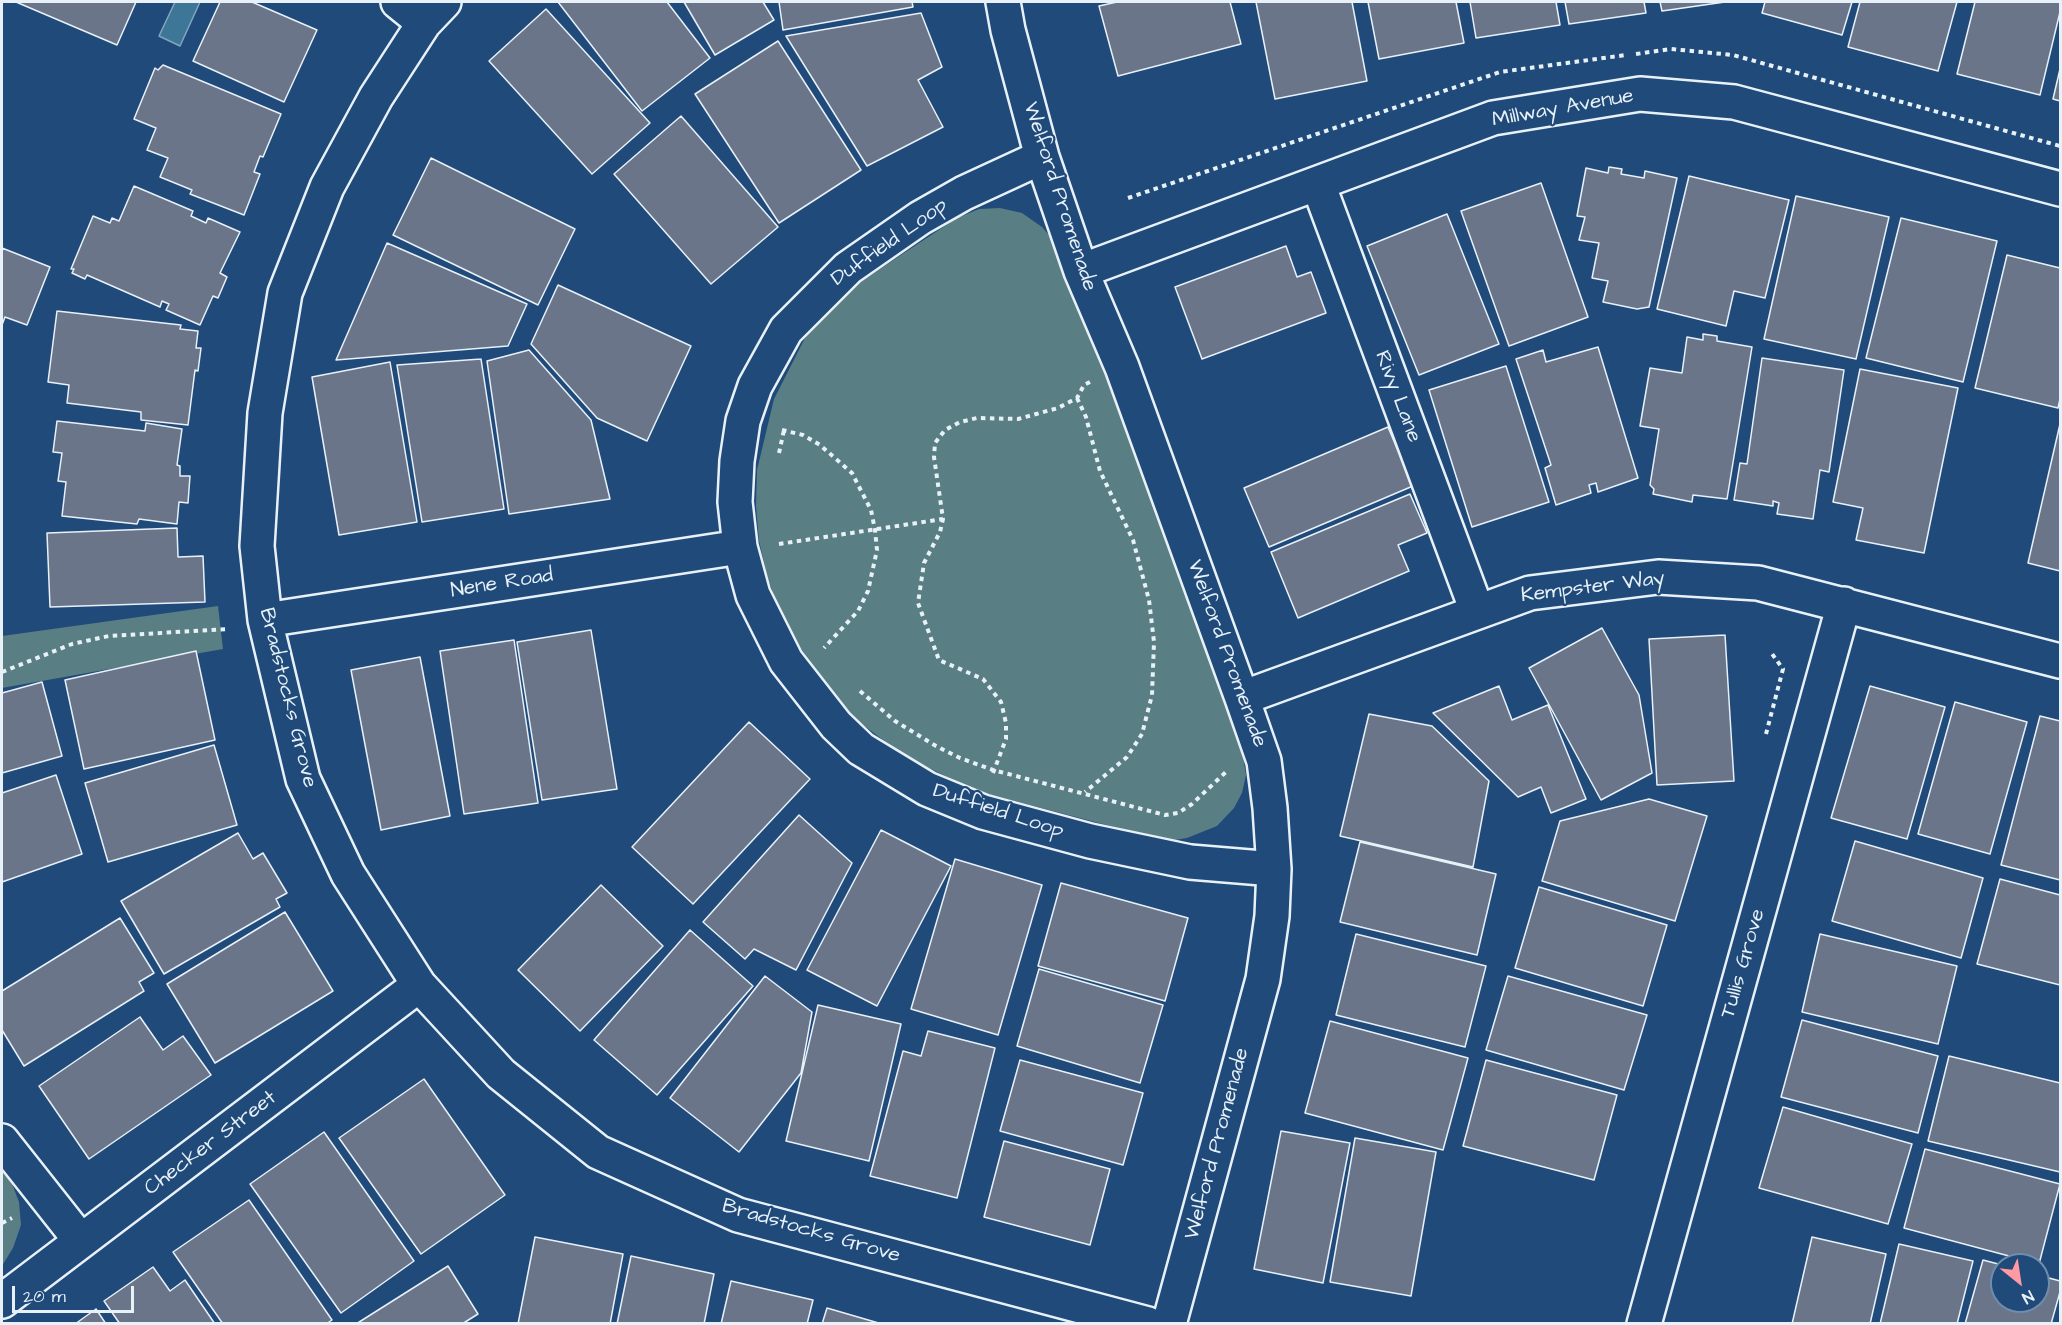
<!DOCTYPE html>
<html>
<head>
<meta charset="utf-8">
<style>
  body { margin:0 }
  #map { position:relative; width:2062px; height:1325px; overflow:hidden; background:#1f4a7a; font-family:"Architects Daughter",sans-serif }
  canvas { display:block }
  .frame { position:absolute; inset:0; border:3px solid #e8f1f8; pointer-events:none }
  .north { position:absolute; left:1990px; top:1253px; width:60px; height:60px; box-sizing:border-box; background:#1f4a7a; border:2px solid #6f8dac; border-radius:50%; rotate:150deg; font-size:16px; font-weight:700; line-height:24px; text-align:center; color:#e8f1f8 }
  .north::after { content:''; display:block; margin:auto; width:21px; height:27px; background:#ff9aa2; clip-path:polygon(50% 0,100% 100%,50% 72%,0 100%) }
  .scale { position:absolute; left:12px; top:1286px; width:122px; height:27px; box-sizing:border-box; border:3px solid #e8f1f8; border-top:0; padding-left:8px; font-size:18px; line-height:21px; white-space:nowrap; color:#e8f1f8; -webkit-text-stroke:4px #1f4a7a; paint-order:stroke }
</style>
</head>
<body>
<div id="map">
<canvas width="2062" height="1325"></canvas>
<div class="frame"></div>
<div class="north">N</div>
<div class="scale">20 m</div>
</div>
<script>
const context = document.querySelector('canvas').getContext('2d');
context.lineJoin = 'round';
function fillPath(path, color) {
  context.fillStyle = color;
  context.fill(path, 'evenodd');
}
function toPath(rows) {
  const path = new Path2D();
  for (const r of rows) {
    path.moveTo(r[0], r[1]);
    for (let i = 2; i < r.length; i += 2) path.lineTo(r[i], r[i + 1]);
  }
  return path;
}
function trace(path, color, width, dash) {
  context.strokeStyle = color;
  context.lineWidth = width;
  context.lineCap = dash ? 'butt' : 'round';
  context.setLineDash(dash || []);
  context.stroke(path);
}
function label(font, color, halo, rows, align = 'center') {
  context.font = font + ' "Architects Daughter",sans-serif';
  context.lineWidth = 4.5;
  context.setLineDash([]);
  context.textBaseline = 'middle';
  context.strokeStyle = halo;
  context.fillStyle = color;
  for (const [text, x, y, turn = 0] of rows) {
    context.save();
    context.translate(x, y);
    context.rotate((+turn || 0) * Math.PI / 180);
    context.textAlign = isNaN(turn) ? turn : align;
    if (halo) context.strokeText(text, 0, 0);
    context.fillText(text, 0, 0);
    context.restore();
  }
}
const green = toPath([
  [1000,208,1022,213,1042,227,1054,241,1077,291,1238,725,1246,775,1242,793,1234,808,1217,826,1187,838,1168,841,976,791,904,756,858,721,834,697,791,634,777,606,767,575,759,541,756,506,757,470,774,399,805,338,848,290,957,218,979,209],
  [218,606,223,649,2,688,2,636],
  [2,1169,11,1181,19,1202,21,1225,13,1248,2,1266]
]);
const water = toPath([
  [175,2,200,2,180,46,159,36,175,2]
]);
const building = toPath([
  [16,2,136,2,117,45,16,2],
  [220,2,252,2,317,30,284,102,193,61,220,2],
  [558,2,667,2,710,58,642,111,558,2],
  [684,2,763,2,774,20,715,55,684,2],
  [779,2,912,2,913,7,783,30,779,2],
  [1117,2,1230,2,1241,44,1118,76,1099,6,1117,2],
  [1256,2,1352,2,1367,81,1275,99,1256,2],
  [1368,2,1456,2,1464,43,1379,59,1368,2],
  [1470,2,1556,2,1560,25,1476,38,1470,2],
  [1565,2,1644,2,1646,13,1569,24,1565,2],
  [1660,2,1725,2,1662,11,1660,2],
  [1765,2,1852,2,1842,35,1762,13,1765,2],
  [1860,2,1957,2,1938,71,1848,47,1860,2],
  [1975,2,2060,2,2060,12,2040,95,1957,74,1975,2],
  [546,9,650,123,592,174,489,61,546,9],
  [921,13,942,67,918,80,943,127,867,166,786,36,921,13],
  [778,41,861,170,779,223,695,94,778,41],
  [163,65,281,114,263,157,260,156,254,172,260,174,244,215,190,194,192,190,160,177,168,158,147,150,156,128,134,119,155,68,158,70,163,65],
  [2060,69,2060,101,2053,99,2060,69],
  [681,116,778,227,711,284,614,174,681,116],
  [431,158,575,229,538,305,393,235,431,158],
  [1609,167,1622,169,1621,174,1644,178,1645,171,1677,178,1649,307,1637,309,1603,302,1608,281,1592,278,1599,243,1579,240,1585,217,1577,216,1586,168,1608,173,1609,167],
  [1689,176,1789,200,1765,298,1734,291,1726,326,1657,309,1689,176],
  [1541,183,1588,317,1509,346,1461,211,1541,183],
  [134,186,193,211,191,216,206,223,208,218,240,232,220,273,227,277,218,298,213,296,200,325,166,310,169,304,162,301,160,307,87,275,85,279,72,273,74,269,71,269,93,216,110,223,112,218,119,221,134,186],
  [1796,196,1889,217,1856,359,1764,339,1796,196],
  [1447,214,1499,344,1419,375,1367,246,1447,214],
  [1901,218,1997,241,1963,382,1866,358,1901,218],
  [387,243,527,304,508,346,336,360,387,243],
  [1286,246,1297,277,1311,272,1326,313,1202,359,1175,287,1286,246],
  [2,248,50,267,27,325,5,317,2,325,2,248],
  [2007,255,2060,268,2060,399,2058,408,1975,388,2007,255],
  [558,285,691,346,647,441,597,418,531,344,558,285],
  [57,311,181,325,180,329,198,331,196,348,201,348,198,371,195,370,188,425,141,420,141,412,67,403,69,385,48,382,57,311],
  [1703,334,1717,336,1717,341,1752,347,1727,499,1693,495,1692,502,1653,494,1654,489,1650,485,1659,429,1640,426,1650,368,1682,373,1687,337,1703,340,1703,334],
  [1598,347,1638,478,1598,492,1596,483,1589,485,1591,493,1556,505,1545,468,1551,465,1516,359,1543,350,1546,362,1598,347],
  [529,350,591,420,610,499,509,514,487,361,529,350],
  [1762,358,1844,370,1829,472,1820,470,1813,519,1777,514,1779,503,1773,501,1773,506,1734,500,1740,463,1747,464,1762,358],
  [481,359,504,509,422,522,397,365,481,359],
  [390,362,417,522,339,535,312,377,390,362],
  [1506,366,1549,502,1472,527,1429,390,1506,366],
  [1860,369,1958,388,1924,553,1856,540,1863,508,1833,502,1860,369],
  [57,421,145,431,146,423,182,429,177,465,180,466,180,476,190,476,188,503,179,502,177,524,139,519,137,524,62,516,66,482,58,481,62,453,53,452,57,421],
  [2060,424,2060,571,2028,563,2060,424],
  [1388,427,1413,486,1269,547,1244,488,1388,427],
  [1410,494,1427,533,1398,545,1409,571,1298,618,1271,552,1410,494],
  [177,528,178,557,203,556,205,602,50,607,47,533,177,528],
  [1602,628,1639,695,1652,773,1601,800,1529,668,1602,628],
  [591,630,617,789,542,800,517,642,591,630],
  [1725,635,1734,781,1657,785,1649,639,1725,635],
  [514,640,538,803,464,814,440,651,514,640],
  [196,651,215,740,84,769,65,680,196,651],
  [420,657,450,816,381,830,351,670,420,657],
  [42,682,62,756,2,773,2,693,42,682],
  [1499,686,1512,720,1548,705,1586,799,1551,813,1541,787,1518,797,1433,713,1499,686],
  [1870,686,1945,707,1907,839,1831,818,1870,686],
  [1955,702,2027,722,1990,854,1918,834,1955,702],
  [1369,714,1432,726,1489,781,1473,867,1340,836,1369,714],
  [2040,716,2060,721,2060,880,2001,865,2040,716],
  [749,722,810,779,693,904,632,847,749,722],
  [214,745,237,825,108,862,85,783,214,745],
  [56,775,82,854,2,882,2,793,56,775],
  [1649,799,1707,816,1675,921,1542,881,1560,821,1649,799],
  [799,815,852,863,796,970,754,949,745,959,703,922,799,815],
  [881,830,951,866,877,1006,807,970,881,830],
  [238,833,253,859,263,853,287,893,276,899,280,907,164,974,121,901,238,833],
  [1855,841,1983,878,1961,958,1832,921,1855,841],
  [1360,842,1496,874,1477,955,1340,922,1360,842],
  [955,859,1042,885,998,1035,911,1009,955,859],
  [2000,879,2060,895,2060,985,1977,964,2000,879],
  [1061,883,1188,918,1165,1001,1038,966,1061,883],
  [601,885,663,946,580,1031,518,970,601,885],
  [1539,887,1667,925,1643,1006,1515,968,1539,887],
  [285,912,333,991,215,1063,167,984,285,912],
  [120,918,154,973,139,982,144,991,24,1066,2,1030,2,991,120,918],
  [690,930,753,986,657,1095,594,1040,690,930],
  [1356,934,1486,966,1465,1047,1336,1015,1356,934],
  [1820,934,1957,966,1938,1044,1802,1012,1820,934],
  [1039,969,1163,1005,1140,1083,1017,1046,1039,969],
  [765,976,812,1012,801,1073,739,1152,670,1098,765,976],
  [1508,976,1647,1015,1624,1090,1486,1050,1508,976],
  [818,1005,901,1024,869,1161,786,1141,818,1005],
  [140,1017,163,1050,183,1036,211,1075,89,1159,39,1086,140,1017],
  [1802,1020,1938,1056,1918,1133,1781,1097,1802,1020],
  [1330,1021,1468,1058,1443,1150,1305,1113,1330,1021],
  [928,1031,995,1048,957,1198,870,1176,903,1051,921,1056,928,1031],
  [1949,1056,2060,1083,2060,1172,1928,1141,1949,1056],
  [1020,1060,1143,1093,1123,1165,1000,1131,1020,1060],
  [1486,1060,1617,1095,1594,1180,1463,1146,1486,1060],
  [424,1079,505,1195,421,1254,339,1138,424,1079],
  [1783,1107,1912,1144,1888,1224,1759,1188,1783,1107],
  [1281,1131,1350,1143,1323,1283,1254,1269,1281,1131],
  [324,1132,414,1261,341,1313,250,1184,324,1132],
  [1355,1138,1436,1152,1411,1296,1330,1282,1355,1138],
  [1004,1141,1110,1169,1090,1245,984,1217,1004,1141],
  [1925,1149,2060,1184,2039,1264,1904,1228,1925,1149],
  [249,1200,332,1320,326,1324,223,1324,173,1252,249,1200],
  [535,1237,623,1254,610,1324,518,1324,535,1237],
  [1812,1237,1886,1254,1870,1324,1792,1324,1812,1237],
  [1899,1244,1973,1261,1957,1324,1880,1324,1899,1244],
  [631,1256,714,1274,704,1324,617,1324,631,1256],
  [1983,1260,2002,1265,2002,1301,2038,1301,2038,1275,2060,1281,2060,1292,2051,1324,1965,1324,1983,1260],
  [448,1266,478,1314,462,1324,356,1324,448,1266],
  [153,1267,170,1291,185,1280,215,1324,120,1324,104,1301,153,1267],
  [731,1281,813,1300,807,1324,721,1324,731,1281],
  [827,1308,882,1324,822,1324,827,1308],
  [96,1309,106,1324,75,1324,96,1309]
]);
const path = toPath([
  [1636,54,1671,49,1733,55,2060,146],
  [1128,198,1500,72,1626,55],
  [1077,398,1086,417,1100,471,1133,540,1149,600,1154,642,1152,695,1142,734,1127,757,1085,792],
  [782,430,803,435,820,445,852,473,871,510,875,530,877,550,868,591,858,611,824,648],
  [779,453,784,430],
  [779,544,943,519],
  [2,672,72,644,109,636,228,629],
  [860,691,895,721,936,746,960,758,993,770,1165,815,1178,813,1192,804,1227,771],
  [1766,734,1783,669,1770,651],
  [993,773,1006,739,1006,723,1001,702,983,679,939,660,918,603,924,563,940,532,943,519,934,457,935,443,945,430,960,422,977,418,1018,419,1058,408,1077,398,1084,385,1090,382],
  [2,1223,12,1218]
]);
const minor = toPath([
  [398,2,424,23],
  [444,2,424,23,376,97,327,187,285,293,265,413,257,546,265,620,303,779,348,874,419,985,501,1074,598,1152,738,1215,1148,1324],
  [1003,2,1008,30,1042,157,1081,271,1122,367,1242,698,1264,761,1270,808,1274,869,1272,916,1263,979,1169,1324],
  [1042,157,964,193,920,218,848,268,786,330,755,386,743,421,737,461,735,502,740,547,753,595,786,661,836,725,861,749,927,789,983,812,1090,841,1190,862,1274,869],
  [1318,184,1477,611],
  [1081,271,1493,118,1640,94,1734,102,2060,189],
  [265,620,740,547],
  [1242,698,1530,593,1658,577,1758,583,2060,661],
  [2,1141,81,1241],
  [2,1301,419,985],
  [1644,1324,1844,604]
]);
const streetNames = [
  ["Millway Avenue",1563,109,-10],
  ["Welford Promenade",1059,197,72],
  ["Duffield Loop",890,243,-35],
  ["Rivy Lane",1397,397,69],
  ["Nene Road",502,584,-9],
  ["Kempster Way",1593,588,-7],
  ["Welford Promenade",1226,654,70],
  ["Bradstocks Grove",287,698,76],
  ["Duffield Loop",998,812,18],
  ["Tullis Grove",1744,964,-74],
  ["Checker Street",211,1144,-37],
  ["Welford Promenade",1218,1144,-75],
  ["Bradstocks Grove",811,1232,16]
];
fillPath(green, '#597e83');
fillPath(water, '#3d7697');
trace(water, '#81a7be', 1.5);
fillPath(building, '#6b758a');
trace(building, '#e8f1f8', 1.5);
trace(minor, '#e8f1f8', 38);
trace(path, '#e8f1f8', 4, [4.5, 4.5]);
trace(minor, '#1f4a7a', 33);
label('21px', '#e8f1f8', '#1f4a7a', streetNames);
</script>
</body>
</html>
